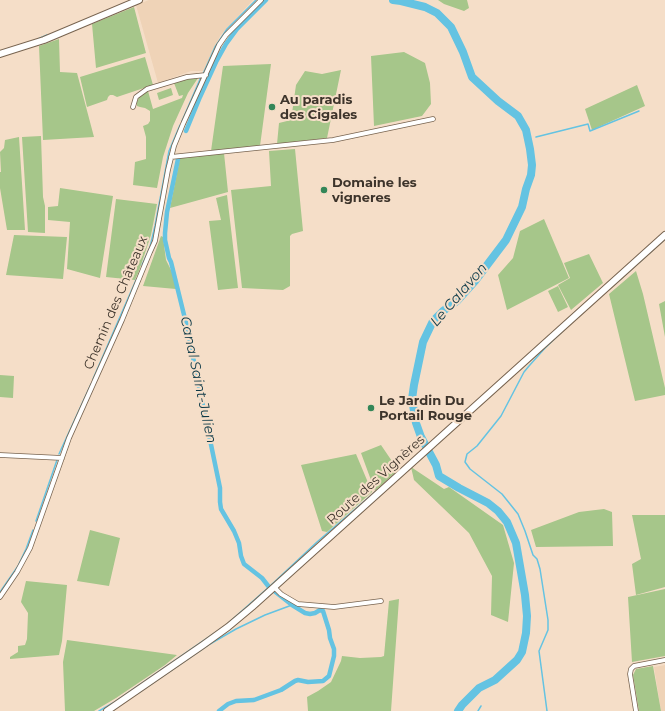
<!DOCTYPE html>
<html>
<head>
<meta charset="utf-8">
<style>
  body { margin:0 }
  canvas { display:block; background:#f5dec8 }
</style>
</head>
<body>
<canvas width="665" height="711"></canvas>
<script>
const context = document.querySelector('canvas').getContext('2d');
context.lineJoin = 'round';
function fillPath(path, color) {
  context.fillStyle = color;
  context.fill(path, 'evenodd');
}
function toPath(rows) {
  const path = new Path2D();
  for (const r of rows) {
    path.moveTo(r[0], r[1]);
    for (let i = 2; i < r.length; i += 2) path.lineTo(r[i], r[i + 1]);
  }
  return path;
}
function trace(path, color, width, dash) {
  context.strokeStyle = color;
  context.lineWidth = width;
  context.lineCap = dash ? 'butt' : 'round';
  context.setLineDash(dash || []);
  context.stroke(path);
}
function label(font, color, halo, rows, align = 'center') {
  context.font = font + ' Montserrat,sans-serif';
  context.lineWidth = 4;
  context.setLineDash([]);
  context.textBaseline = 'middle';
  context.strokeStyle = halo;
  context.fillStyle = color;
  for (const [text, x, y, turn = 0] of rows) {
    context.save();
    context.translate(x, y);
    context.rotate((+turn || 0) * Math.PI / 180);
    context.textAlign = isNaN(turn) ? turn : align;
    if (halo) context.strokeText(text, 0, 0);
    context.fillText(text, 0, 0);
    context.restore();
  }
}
const built = toPath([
  [149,0,253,0,220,36,204,71,191,71,158,83,136,5],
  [665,665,665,711,661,711,654,667]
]);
const green = toPath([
  [438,0,467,0,469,8,464,11,444,4],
  [134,7,146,53,96,68,92,24],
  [59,39,60,72,77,73,94,137,43,140,39,46],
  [404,52,425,63,430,83,431,104,422,116,374,126,371,56],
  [145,57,153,85,117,97,113,95,110,95,108,97,107,100,87,107,80,77],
  [271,64,260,146,211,151,223,66],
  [341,70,327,138,277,144,279,123,291,120,296,85,305,71,322,74],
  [198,78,188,93,173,126,163,157,157,188,133,185,135,162,146,159,146,137,143,126,148,124,150,121,150,111,145,108,140,107,137,106,137,102,140,95,148,91,153,109,182,98,183,95,179,96,174,83,187,79],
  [637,85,645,106,592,130,585,109],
  [171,88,173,95,159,100,157,93],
  [41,136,43,197,45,206,45,233,28,232,22,137],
  [19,137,25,230,7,230,0,188,0,172,1,172,0,152,4,148,5,140],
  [295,149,303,231,292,234,290,236,290,286,283,290,242,288,231,190,271,186,269,151],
  [224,153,228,192,170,208,180,158],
  [60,188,113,196,100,278,67,269,70,222,48,220,48,207,58,206],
  [227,195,238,288,218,290,209,221,221,220,216,198],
  [116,199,157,204,151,235,139,271,135,280,106,277],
  [544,219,569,278,507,310,498,275,513,258,520,231],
  [14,235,67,237,63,279,6,275],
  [161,236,163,237,166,260,173,274,176,289,143,286],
  [589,254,603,283,571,310,558,285,570,278,564,263],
  [636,271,643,294,665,388,665,395,635,401,609,294],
  [558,286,568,307,558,312,548,291],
  [665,301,665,337,659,304],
  [0,375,14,376,13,398,0,397],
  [381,445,398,470,375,491,361,453],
  [356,454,372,492,327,532,322,531,301,465],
  [411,467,444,489,449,487,503,525,514,563,508,622,491,615,492,576,469,533,414,480],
  [604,509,612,512,613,546,536,547,531,530,579,512],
  [632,515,665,515,665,587,636,595,632,564,641,559],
  [90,530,120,538,109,586,77,581],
  [26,581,67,585,62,641,59,655,10,659,10,657,18,652,18,646,25,645,27,639,28,613,21,602],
  [665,589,665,656,632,662,628,597],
  [399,599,391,711,308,711,307,697,318,691,331,682,341,661,342,656,360,658,381,657,384,656,389,601],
  [67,640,177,655,165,665,116,698,94,711,65,711,63,662],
  [653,666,661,711,639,711,633,675,636,669]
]);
const stream = toPath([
  [38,39,47,35],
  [203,74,215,47,227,29,256,0],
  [182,121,201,77],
  [536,137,588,124,590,131,639,111],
  [142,265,150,247,155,226,169,151,180,125],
  [614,285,665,239],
  [93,379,136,280],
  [59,454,91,384],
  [36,521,57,460],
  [0,592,18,566,26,549,33,530],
  [137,694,210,644,236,629,265,615,292,605],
  [99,711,113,703,226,625,269,587,317,542,375,492],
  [478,711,481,706],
  [547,711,539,651,548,630,548,620,540,569,537,559,533,555,525,531,518,514,502,494,470,469,465,462,467,454,477,446,501,416,524,372,529,366,545,348,568,326]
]);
const canal = toPath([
  [186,131,200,97,216,62,226,44,237,29,266,0],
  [178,159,167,212,165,233,165,240,169,258,171,262,187,327,197,377,220,488,220,502,221,509,234,531,239,543,241,556,244,564,262,578,269,587],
  [219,711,228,704,236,701,254,700,281,690,295,681,298,680,308,682,323,681,329,676,334,656,334,649,330,638,329,630,323,611,320,610,315,613,310,614,305,613,292,605,273,590]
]);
const river = toPath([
  [393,0,401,1,425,7,437,13,451,27,463,52,472,77,498,101,518,116,526,130,530,149,532,165,531,175,526,189,522,207,506,240,475,281,457,301,443,311,433,321,423,342,414,385,412,399,416,423,421,437,436,465,439,476,459,488,488,503,498,511,507,522,516,543,525,595,527,616,526,633,522,652,517,660,495,680,479,688,462,705,458,711]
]);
const street = toPath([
  [133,107,136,97,147,89,187,77,206,75],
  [171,157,333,140,433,119],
  [0,455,62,458],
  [274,587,281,594,298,604,334,607,381,601],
  [0,597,17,572,30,548,69,438,122,320,150,252,155,241,168,170,174,146,183,124,219,45,226,35,261,0],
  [636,711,630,674,631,669,634,666,665,660]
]);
const secondary = toPath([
  [0,54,44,40,139,0],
  [107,711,203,645,228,627,252,607,665,235]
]);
const markers = [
  [272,107,4,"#338658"],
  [324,190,4,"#338658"],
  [371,408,4,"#338658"]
];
const poiNames = [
  ["Au paradis",280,100],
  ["des Cigales",280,115],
  ["Domaine les",332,183],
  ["vigneres",332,198],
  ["Le Jardin Du",379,401],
  ["Portail Rouge",379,416]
];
const streetNames = [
  ["Chemin des Châteaux",116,303,-67],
  ["Route des Vignères",376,480,-42]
];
const waterNames = [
  ["Le Calavon",459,295,-49],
  ["Canal Saint-Julien",198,380,78]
];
fillPath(built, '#efd3b7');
fillPath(green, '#a6c68a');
trace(stream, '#64c3e2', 1.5);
trace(canal, '#64c3e2', 4.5);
trace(river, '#64c3e2', 8);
trace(street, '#786450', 5.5);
trace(secondary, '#786450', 8);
trace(street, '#fff', 4);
trace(secondary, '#fff', 6);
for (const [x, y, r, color] of markers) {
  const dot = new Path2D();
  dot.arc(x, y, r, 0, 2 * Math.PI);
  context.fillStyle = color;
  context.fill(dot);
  trace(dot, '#f5dec8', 1.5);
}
label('bold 13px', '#3d342b', '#f5dec8', poiNames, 'left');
label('13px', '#3d342b', '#f5dec8', streetNames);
label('italic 14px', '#0d3947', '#f5dec8', waterNames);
</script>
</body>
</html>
